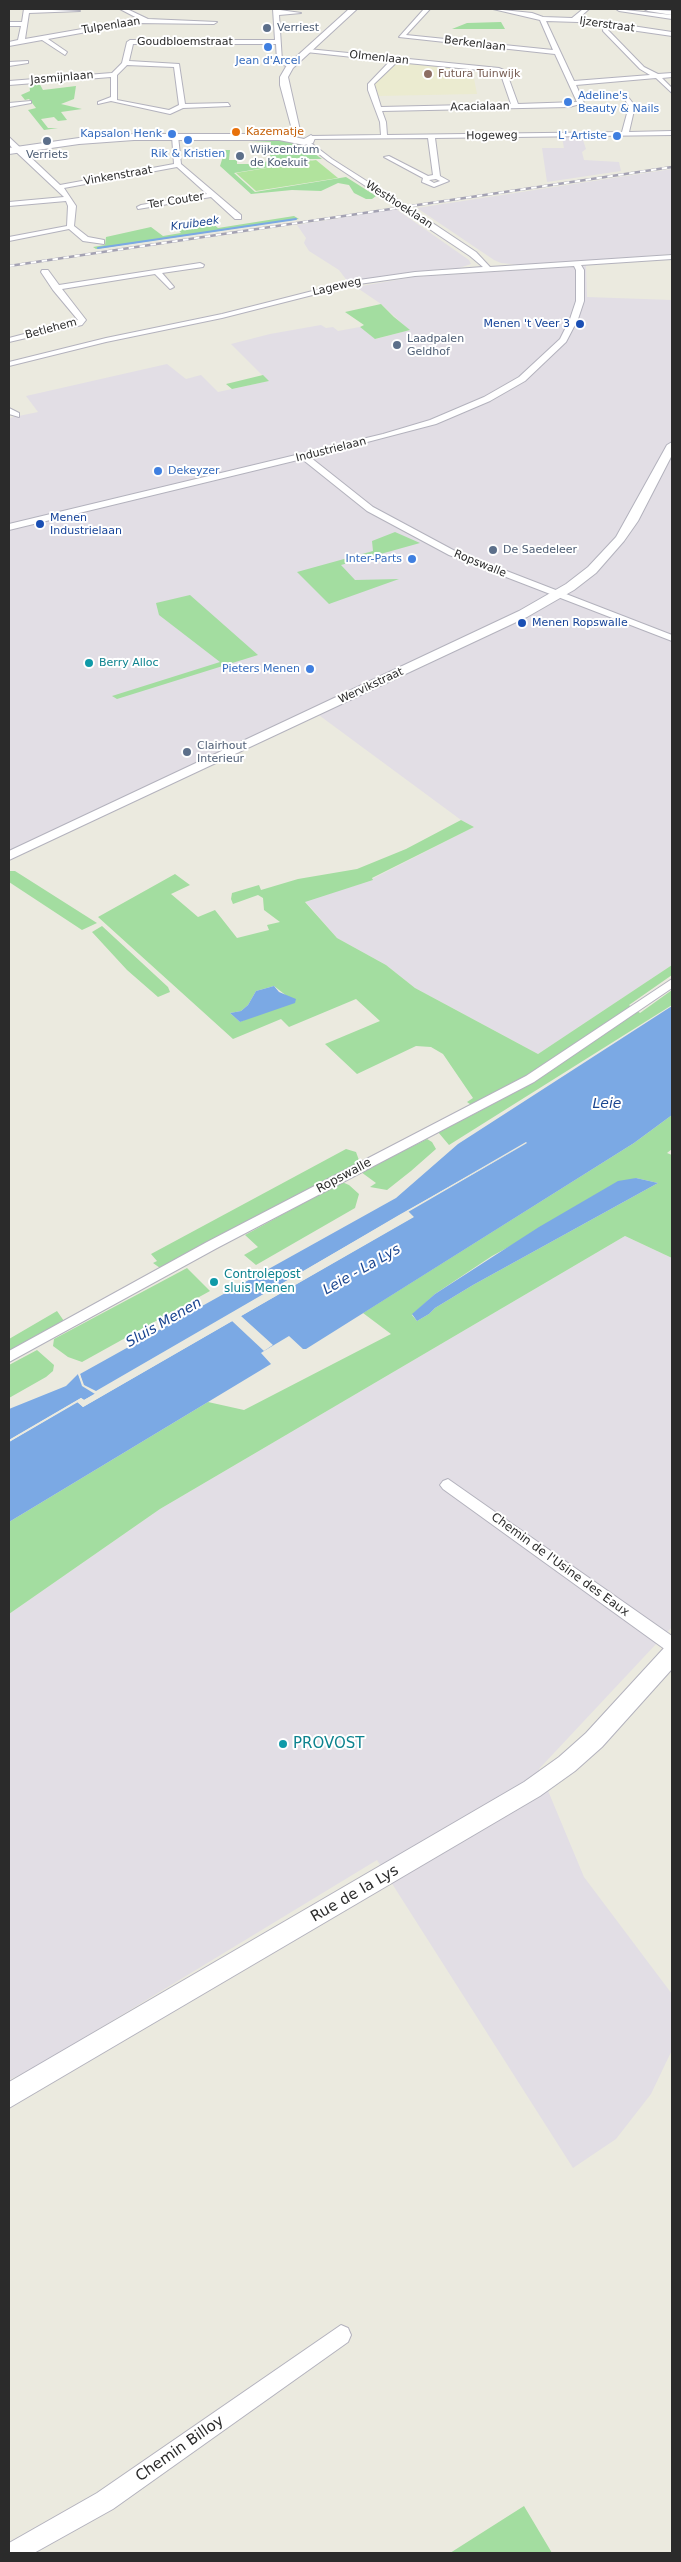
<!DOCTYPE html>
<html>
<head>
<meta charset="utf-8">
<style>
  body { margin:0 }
  #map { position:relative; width:681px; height:2562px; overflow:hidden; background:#ebeadf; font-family:"DejaVu Sans",sans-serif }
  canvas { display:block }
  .frame { position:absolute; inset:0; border:10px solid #2b2b2b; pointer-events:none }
</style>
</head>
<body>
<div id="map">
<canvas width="681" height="2562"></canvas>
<div class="frame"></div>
</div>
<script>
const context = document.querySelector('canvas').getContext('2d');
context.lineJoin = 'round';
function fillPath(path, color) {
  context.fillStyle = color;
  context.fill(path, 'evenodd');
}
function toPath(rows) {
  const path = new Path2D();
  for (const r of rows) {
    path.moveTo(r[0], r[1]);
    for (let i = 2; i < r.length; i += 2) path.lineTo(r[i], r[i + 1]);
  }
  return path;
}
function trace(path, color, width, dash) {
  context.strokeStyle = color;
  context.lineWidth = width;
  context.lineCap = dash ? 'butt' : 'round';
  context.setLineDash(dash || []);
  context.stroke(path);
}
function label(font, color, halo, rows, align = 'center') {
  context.font = font + ' "DejaVu Sans",sans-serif';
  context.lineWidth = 4;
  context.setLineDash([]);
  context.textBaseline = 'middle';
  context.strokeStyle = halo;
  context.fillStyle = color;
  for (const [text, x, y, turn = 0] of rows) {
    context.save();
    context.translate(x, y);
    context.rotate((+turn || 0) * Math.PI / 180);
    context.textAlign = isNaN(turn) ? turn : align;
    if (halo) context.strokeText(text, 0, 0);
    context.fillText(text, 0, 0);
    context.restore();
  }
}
const industrial = toPath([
  [579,136,583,140,586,149,582,152,584,160,619,162,621,171,547,182,542,148,564,148,562,137],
  [672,169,672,254,521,265,501,263,494,260,417,208],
  [396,209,469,260,471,264,459,268,415,272,348,282,339,270,309,251,304,243,306,238,297,225],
  [586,266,587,297,672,300,672,965,538,1054,415,988,386,965,337,938,305,901,373,880,372,879,474,827,461,820,312,710,86,814,80,819,9,853,9,418,38,412,26,396,167,364,186,379,201,375,218,392,268,381,231,344,270,334,321,325,326,328,333,327,338,331,360,327,376,339,409,330,381,304,356,287,413,277],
  [625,1236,672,1258,672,1627,539,1769,584,1877,672,1994,672,2050,651,2094,616,2139,573,2168,377,1860,36,2067,9,2080,9,1614,160,1509]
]);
const education = toPath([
  [397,61,472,68,477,94,377,96,373,85]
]);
const green = toPath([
  [501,22,505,29,452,29,467,23],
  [38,81,43,90,76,86,74,99,61,104,82,109,61,112,67,120,58,121,54,117,41,119,48,128,58,128,44,130,28,110,36,108,29,99,25,100,21,95,30,91,29,82],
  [251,139,290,140,298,142,322,159,270,159,271,142,251,141],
  [225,150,230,150,229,160,237,160,237,164,255,164,269,161,313,160,234,173,255,192,346,177,376,196,372,199,366,199,354,193,349,185,338,183,321,191,292,190,251,194,220,166],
  [294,216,299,219,96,249,93,247,105,245,106,237,151,227,163,236,181,233,175,226,194,223,197,225,211,222,218,228],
  [381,304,394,317,410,330,375,339,360,327,364,325,345,312],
  [263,375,269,381,232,389,226,384],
  [395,532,420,543,341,565,355,580,399,579,329,604,297,572,373,551,372,541],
  [190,595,258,655,117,699,112,696,220,662,159,615,156,603],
  [461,820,474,827,372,878,373,880,305,902,337,938,386,965,415,988,538,1054,672,965,672,975,629,1005,640,1013,672,990,672,1005,449,1145,438,1132,480,1111,467,1102,473,1098,443,1054,431,1047,416,1046,357,1074,325,1044,380,1021,356,999,289,1027,281,1019,233,1039,98,917,175,874,190,885,171,894,198,917,215,910,237,938,269,930,267,925,280,922,264,910,263,898,258,895,233,904,231,899,232,893,259,885,261,890,298,879,357,869,406,849],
  [274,986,288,997,240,1022,230,1013,241,1011,248,1005,256,991],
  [9,871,15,871,97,923,82,930,9,882],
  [102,926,168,987,170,992,158,997,127,970,92,932],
  [672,1115,672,1149,667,1153,672,1155,672,1258,625,1236,160,1509,9,1614,9,1522,208,1402,244,1410,391,1334,363,1313,634,1143],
  [636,1178,658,1183,473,1285,435,1308,429,1314,417,1321,412,1315,435,1294,492,1256],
  [427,1139,432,1142,436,1149,411,1171,387,1190,370,1187,376,1183,361,1172],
  [346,1149,356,1152,360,1163,160,1268,153,1263,157,1261,151,1254],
  [342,1182,349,1185,359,1194,355,1208,256,1265,244,1255,258,1247,245,1235],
  [187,1268,210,1291,82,1362,68,1357,53,1346,54,1339],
  [57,1311,64,1321,9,1352,9,1339],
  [37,1350,54,1365,53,1371,46,1377,9,1398,9,1365],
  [524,2506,552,2553,450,2553]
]);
const pitch = toPath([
  [316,160,338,178,256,191,236,173]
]);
const water = toPath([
  [274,986,279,992,296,999,295,1003,240,1022,230,1013,241,1011,248,1005,256,991],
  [672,1006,672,1115,634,1143,306,1349,303,1349,289,1336,264,1351,261,1353,271,1364,9,1522,9,1442,78,1402,83,1407,413,1217,408,1212,527,1143,399,1215,96,1393,84,1400,81,1398,9,1440,9,1409,66,1386,78,1374,83,1385,80,1374,396,1198,458,1144],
  [636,1178,658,1183,473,1285,435,1308,429,1314,417,1321,412,1314,435,1294,539,1227,618,1181]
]);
const pier = toPath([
  [526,1142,527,1143,408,1211,414,1217,241,1316,273,1345,264,1351,232,1321,83,1407,77,1402,9,1442,9,1440,81,1398,84,1400,95,1394,82,1386,78,1374,80,1374,84,1385,96,1391],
  [407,1214,409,1216,83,1404,81,1401,85,1402,98,1395]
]);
const stream = toPath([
  [98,248,296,219]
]);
const minor = toPath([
  [24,9,80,11,29,13,25,39,139,19,120,9,127,9,148,19,217,22,214,24,136,23,48,39,67,52,65,55,42,40,9,46,9,42,18,40,21,26,9,26,9,22,22,22,24,9],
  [273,9,301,13,279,15,282,61,292,66,292,68,275,62,277,60,276,44,133,44,129,61,179,64,185,104,228,103,230,106,183,108,170,114,111,101,98,104,98,102,111,97,111,77,9,85,9,81,112,73,122,63,127,42,130,40,275,40,273,9],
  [127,65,174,67,179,105,169,110,117,100,117,75,127,65],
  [424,9,430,9,406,35,553,50,540,20,493,9,532,13,543,17,572,18,583,9,589,9,579,18,672,32,672,36,610,27,608,30,644,67,658,74,672,73,672,77,662,78,672,88,672,93,656,78,576,85,584,103,569,107,382,111,386,122,387,135,622,132,629,106,622,95,625,93,635,106,629,132,672,131,672,135,435,138,440,176,449,181,434,187,422,182,423,178,384,157,389,156,428,176,433,175,428,138,309,139,311,136,381,135,380,122,368,90,368,84,390,61,306,52,308,49,499,68,506,71,518,104,577,102,555,54,399,37,424,9],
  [546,21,578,22,604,26,603,31,640,69,650,75,574,81,546,21],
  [397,62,500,72,511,104,381,107,374,84,397,62],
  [436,179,440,181,434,183,429,180,436,179],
  [616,9,672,15,672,19,619,11,616,9],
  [28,61,28,63,9,66,9,62,28,61],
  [31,101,31,103,9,107,9,103,31,101],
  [175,134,178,136,181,164,241,215,241,219,235,219,211,197,138,209,137,207,141,205,207,194,177,167,64,188,76,206,74,226,88,237,104,240,104,244,83,241,69,229,9,241,9,237,67,226,68,206,66,201,9,206,9,202,64,197,13,149,9,144,9,137,60,185,174,164,172,136,175,134],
  [307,140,332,159,398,201,391,203,328,161,305,143,307,140],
  [407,210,413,210,476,252,490,267,672,255,672,259,581,265,584,270,584,301,578,319,566,342,525,381,490,401,436,424,310,457,373,507,455,551,672,635,672,641,449,555,367,511,302,459,9,530,9,524,383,434,430,420,484,397,519,377,560,339,570,319,576,301,576,270,574,266,415,276,352,285,222,318,106,342,9,366,9,362,106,338,222,314,352,281,415,272,483,267,470,256,407,214,407,210],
  [200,263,204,265,203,267,162,273,174,287,170,289,155,274,62,289,86,320,82,325,9,342,9,338,78,320,53,290,41,272,42,270,48,270,59,285,200,263],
  [9,408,19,413,19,417,9,414,9,408],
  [672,979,672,988,534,1082,217,1248,9,1362,9,1351,207,1242,526,1076,672,979],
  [448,1479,672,1636,672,1652,666,1650,443,1489,440,1485,443,1481,448,1479],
  [341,2325,348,2328,351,2335,348,2342,113,2509,34,2553,9,2553,9,2543,97,2493,341,2325]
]);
const tertiary = toPath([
  [349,9,357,9,293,68,288,77,301,135,294,137,280,85,280,77,287,65,349,9],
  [644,9,672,11,672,15,648,11,644,9],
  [134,134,279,134,304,139,311,135,315,138,313,143,304,145,279,140,134,140,79,144,9,154,9,148,79,138,134,134],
  [672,442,672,455,638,521,624,541,596,573,574,590,527,617,9,860,9,851,519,611,566,584,588,567,616,537,667,445,672,442]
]);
const secondary = toPath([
  [672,1645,672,1669,602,1747,575,1771,540,1796,9,2108,9,2082,524,1782,559,1757,586,1733,664,1648,672,1645]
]);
const rail = toPath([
  [9,266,672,167]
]);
const minorBridge = toPath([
  [394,201,410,212]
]);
const markers = [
  [267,28,5,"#5c6f8a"],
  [268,47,5,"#3f7fe0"],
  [428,74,5,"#8d6e63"],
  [568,102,5,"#3f7fe0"],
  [236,132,5,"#e8710a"],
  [172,134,5,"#3f7fe0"],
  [617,136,5,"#3f7fe0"],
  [188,140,5,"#3f7fe0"],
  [47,141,5,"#5c6f8a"],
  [240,156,5,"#5c6f8a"],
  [580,324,5,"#1a4fb4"],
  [397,345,5,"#5c6f8a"],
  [158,471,5,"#3f7fe0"],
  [40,524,5,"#1a4fb4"],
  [493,550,5,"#5c6f8a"],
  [412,559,5,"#3f7fe0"],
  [522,623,5,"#1a4fb4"],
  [89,663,5,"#0f9aa8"],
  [310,669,5,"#3f7fe0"],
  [187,752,5,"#5c6f8a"],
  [214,1282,5,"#0f9aa8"],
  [283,1744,5,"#0f9aa8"]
];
const farStreetnames = [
  ["Ijzerstraat",607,25,8],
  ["Tulpenlaan",111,26,-9],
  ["Goudbloemstraat",185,42],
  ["Berkenlaan",475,44,7],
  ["Olmenlaan",379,58,6],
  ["Jasmijnlaan",62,78,-5],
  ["Acacialaan",480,107,-1],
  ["Hogeweg",492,136,-1],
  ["Vinkenstraat",118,176,-10],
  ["Ter Couter",176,201,-9],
  ["Westhoeklaan",399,205,33],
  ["Lageweg",337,287,-13],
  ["Betlehem",51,329,-15],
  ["Industrielaan",331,450,-14],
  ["Ropswalle",480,564,22],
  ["Wervikstraat",371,686,-25]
];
const farServicenames = [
  ["Verriest",277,28],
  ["Wijkcentrum",250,150],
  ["de Koekuit",250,163],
  ["Verriets",47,155,"center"],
  ["Laadpalen",407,339],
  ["Geldhof",407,352],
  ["De Saedeleer",503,550],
  ["Clairhout",197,746],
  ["Interieur",197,759]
];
const farShopnames = [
  ["Jean d'Arcel",268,61,"center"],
  ["Adeline's",578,96,"left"],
  ["Beauty & Nails",578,109,"left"],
  ["Kapsalon Henk",162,134],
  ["L' Artiste",607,136],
  ["Rik & Kristien",188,154,"center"],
  ["Dekeyzer",168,471,"left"],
  ["Inter-Parts",402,559],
  ["Pieters Menen",300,669]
];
const farEducationnames = [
  ["Futura Tuinwijk",438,74]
];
const farFoodnames = [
  ["Kazematje",246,132]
];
const farWaternames = [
  ["Kruibeek",195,224,-8]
];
const farTransitnames = [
  ["Menen 't Veer 3",570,324,"right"],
  ["Menen",50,518],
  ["Industrielaan",50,531],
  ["Menen Ropswalle",532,623]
];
const farCulturenames = [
  ["Berry Alloc",99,663]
];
const streetNames = [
  ["Ropswalle",344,1176,-28],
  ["Chemin de l'Usine des Eaux",560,1565,36]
];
const cultureNames = [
  ["Controlepost",224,1275],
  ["sluis Menen",224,1289]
];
const waterNames = [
  ["Leie",607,1104],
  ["Leie - La Lys",362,1270,-30],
  ["Sluis Menen",164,1323,-30]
];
const nearCulturenames = [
  ["PROVOST",293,1744]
];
const nearStreetnames = [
  ["Rue de la Lys",355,1894,-30],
  ["Chemin Billoy",180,2449,-35]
];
fillPath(industrial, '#e2dee5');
fillPath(education, '#ebebd0');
fillPath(green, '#a3dda0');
fillPath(pitch, '#b1e39d');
fillPath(water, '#7ba9e4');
fillPath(pier, '#ebeadf');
trace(stream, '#7ba9e4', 2);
trace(minor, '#b3b2bd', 2);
trace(tertiary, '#b3b2bd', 2);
trace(secondary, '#b3b2bd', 2);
fillPath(minor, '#fff');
fillPath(tertiary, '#fff');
fillPath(secondary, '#fff');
trace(rail, '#a4a2b3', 2.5);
trace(rail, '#fff', 2, [5.5]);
trace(minorBridge, '#b3b2bd', 8, []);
trace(minorBridge, '#fff', 7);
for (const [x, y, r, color] of markers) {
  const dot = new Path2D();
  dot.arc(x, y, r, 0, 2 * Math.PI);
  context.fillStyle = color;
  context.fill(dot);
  trace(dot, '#fff', 2);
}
label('11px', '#2b2b2b', '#fff', farStreetnames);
label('11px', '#4e5e75', '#fff', farServicenames, 'left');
label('11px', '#366cbe', '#fff', farShopnames, 'right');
label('11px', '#785e54', '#fff', farEducationnames, 'left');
label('11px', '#c56008', '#fff', farFoodnames, 'left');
label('italic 11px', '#1a4590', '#fff', farWaternames);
label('11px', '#164399', '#fff', farTransitnames, 'left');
label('11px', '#0d838f', '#fff', farCulturenames, 'left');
label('12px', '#2b2b2b', '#fff', streetNames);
label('12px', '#0d838f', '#fff', cultureNames, 'left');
label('italic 14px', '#1a4590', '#fff', waterNames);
label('15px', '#0d838f', '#fff', nearCulturenames, 'left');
label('15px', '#2b2b2b', '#fff', nearStreetnames);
</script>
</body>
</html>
